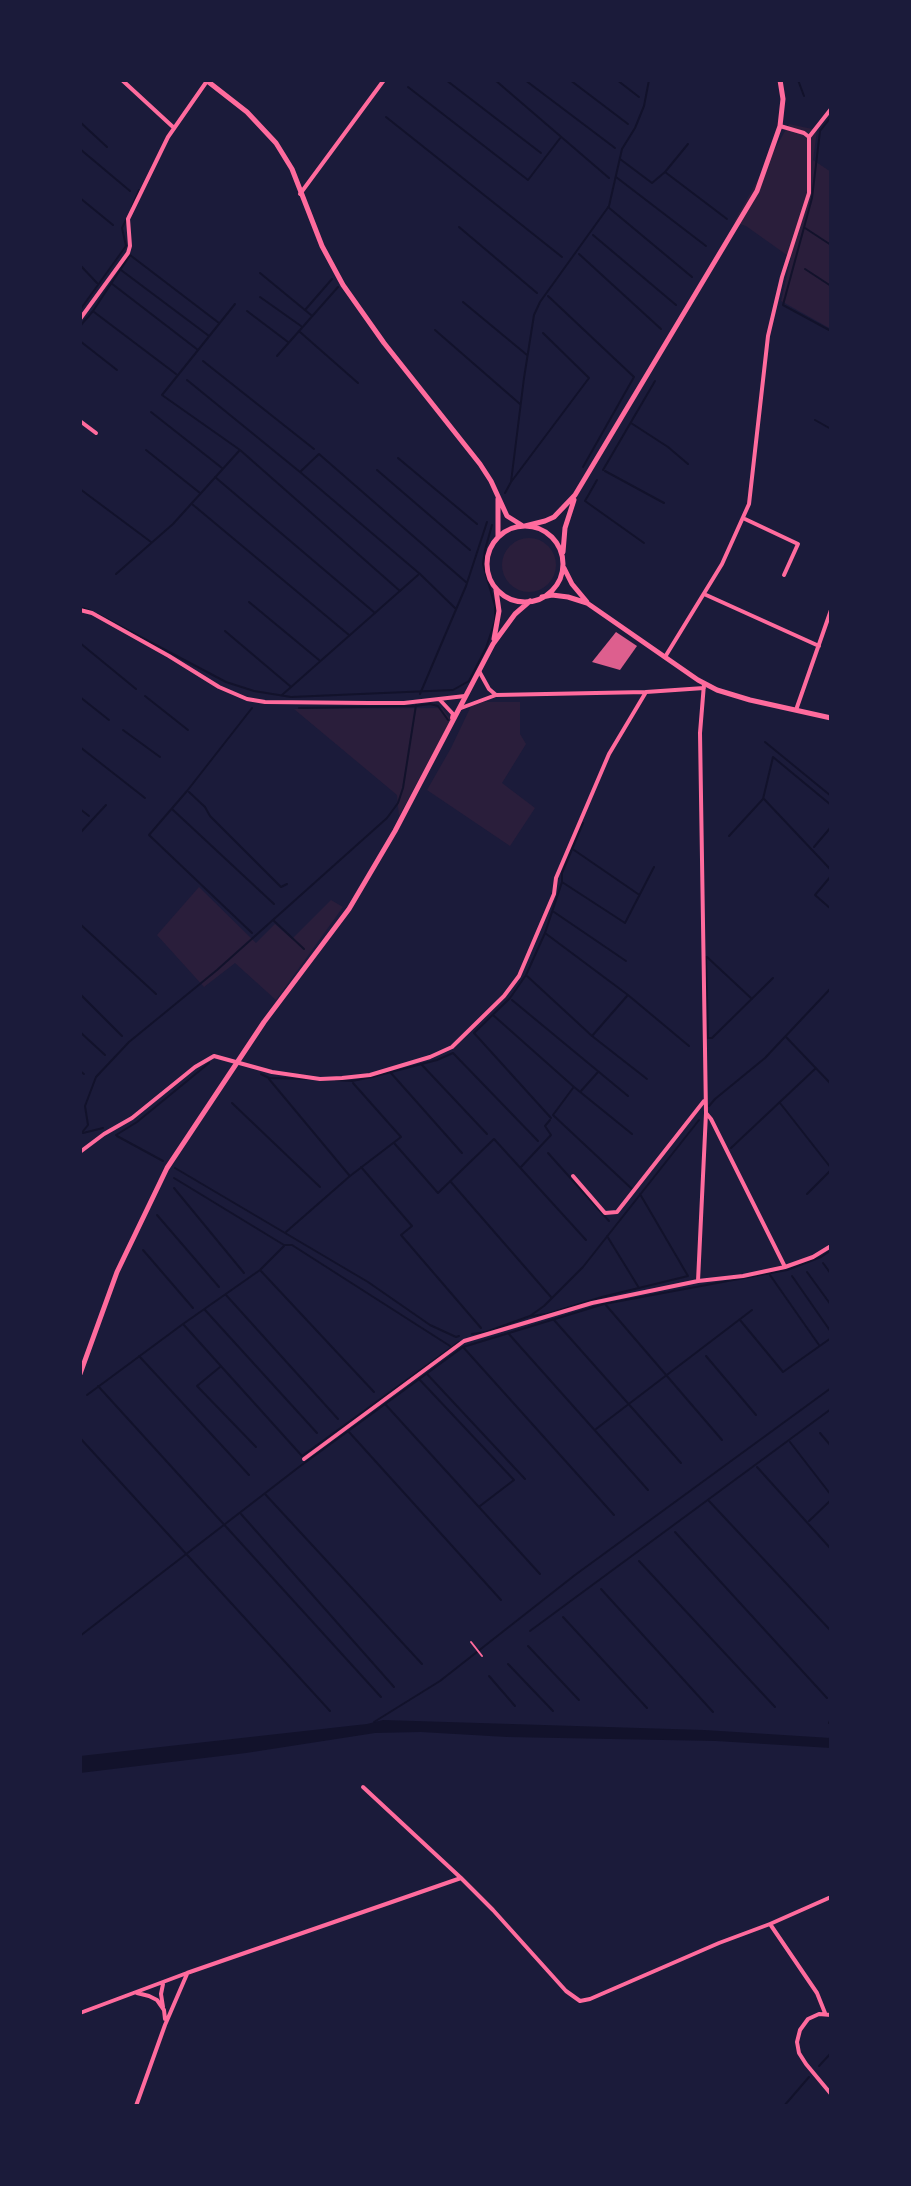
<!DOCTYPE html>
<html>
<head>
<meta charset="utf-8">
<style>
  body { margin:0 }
  #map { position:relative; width:911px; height:2186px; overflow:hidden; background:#1b1b3a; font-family:"Fira Sans",sans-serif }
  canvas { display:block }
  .frame { position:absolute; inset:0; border:82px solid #1b1b3a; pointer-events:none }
</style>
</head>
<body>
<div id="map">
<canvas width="911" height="2186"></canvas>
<div class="frame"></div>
</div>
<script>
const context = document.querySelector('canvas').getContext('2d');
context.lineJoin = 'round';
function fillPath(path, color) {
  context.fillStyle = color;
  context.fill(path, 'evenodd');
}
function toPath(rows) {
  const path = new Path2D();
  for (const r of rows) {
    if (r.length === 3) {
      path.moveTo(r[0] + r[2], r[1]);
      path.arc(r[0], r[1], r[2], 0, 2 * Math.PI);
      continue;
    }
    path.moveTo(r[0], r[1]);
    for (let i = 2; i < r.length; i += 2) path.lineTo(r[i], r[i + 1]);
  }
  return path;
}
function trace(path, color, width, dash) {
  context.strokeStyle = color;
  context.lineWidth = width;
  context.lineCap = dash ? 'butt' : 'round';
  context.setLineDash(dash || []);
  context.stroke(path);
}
const green = toPath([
  [789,124,817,130,813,160,831,172,831,329,781,301,791,258,746,226,734,222],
  [529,565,27],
  [473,702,520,702,520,734,526,744,502,783,535,808,510,846,427,790,451,748],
  [442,708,451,720,399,816,397,795,294,709],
  [199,887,256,943,275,924,292,939,331,900,343,907,276,1000,235,963,204,987,157,935]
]);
const water = toPath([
  [383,1720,704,1730,831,1738,831,1748,716,1741,507,1737,421,1732,375,1733,246,1753,80,1773,80,1756,367,1724]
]);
const stream = toPath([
  [446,80,541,153],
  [495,80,609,178],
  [525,80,615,148],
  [570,80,628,124],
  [617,80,639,97],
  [798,80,804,96],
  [408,87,528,180,561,137],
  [386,117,562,257],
  [831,117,820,131,812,198,783,305,831,331],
  [80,122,107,147],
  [80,149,130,191],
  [620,159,652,183,665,172,688,144],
  [665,172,727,219],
  [616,177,706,246],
  [80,198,113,225],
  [132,207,139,190],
  [608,207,692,277],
  [459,227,537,293],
  [805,228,831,245],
  [593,235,676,305],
  [579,254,661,329],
  [80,265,97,283],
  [805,269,831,286],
  [121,270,209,336],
  [260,273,311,315],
  [111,283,198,350],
  [548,296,634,377,583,467],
  [260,297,301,326],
  [463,302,527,355],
  [235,304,162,395,240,450,400,591],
  [80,310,126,246,122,228,126,220],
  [305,310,332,279],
  [247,311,288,342],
  [94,312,176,374],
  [80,326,93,311,130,255,219,323],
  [435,330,520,404],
  [300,332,358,383],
  [80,341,117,370],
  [277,356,338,287],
  [203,361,314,449],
  [187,380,300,472,420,574,456,609],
  [151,412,222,468],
  [815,420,831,429],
  [631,423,668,447,688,464],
  [146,450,200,493],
  [398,458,477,524],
  [377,470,470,550],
  [603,470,655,381],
  [605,471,664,503],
  [300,472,319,454,467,583],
  [215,477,375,613],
  [597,480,585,501,644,543],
  [511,482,589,378,543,333],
  [80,489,151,542],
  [505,493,511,482,524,378,534,315,540,302,609,206,622,149,635,128,644,106,649,80],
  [192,504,349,635],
  [116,574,173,524,239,451],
  [249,602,319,660],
  [80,607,91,611],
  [97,614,226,682,254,691,291,697,453,690,469,681,486,648,495,621,495,606,483,564,485,550,492,525],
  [225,631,290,686],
  [80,643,136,689],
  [420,694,466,586,487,522],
  [282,695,418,575],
  [145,696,188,730],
  [80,697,109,720],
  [299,708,415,706,430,704,438,706,448,720],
  [123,730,160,757],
  [765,742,831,796],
  [80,747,145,798],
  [189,792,205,807,210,816,281,887,287,884],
  [764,799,831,870],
  [80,809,89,816],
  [172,809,274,904],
  [80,833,106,805],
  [729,836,763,799,773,757,831,805],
  [814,847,831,827],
  [574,850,638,894],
  [831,876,815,895,831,909],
  [562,882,625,923,654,867],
  [554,912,626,961],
  [273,920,304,949],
  [80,924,156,994],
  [252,933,149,835,187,791,252,708],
  [545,933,628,995,689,1046],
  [706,957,708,1038,712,1038,773,978],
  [707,957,752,999],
  [527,976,592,1036,647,1079],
  [80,994,122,1036],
  [512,1000,628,1096],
  [493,1015,574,1087,632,1134],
  [80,1032,105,1055],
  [592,1036,627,996],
  [786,1037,831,1084],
  [422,1065,487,1134],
  [80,1071,84,1074],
  [391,1073,462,1153],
  [261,1074,269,1078,310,1079],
  [269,1079,349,1175],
  [336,1080,352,1081,372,1077,437,1060,453,1053,538,1141],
  [581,1091,598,1072],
  [232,1103,320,1187],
  [780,1103,831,1168],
  [709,1106,715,1099,765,1058,831,988],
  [553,1115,632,1189],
  [553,1115,573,1088],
  [551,1118,474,1033,510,998,526,975,545,933,562,882,562,873,583,823],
  [83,1133,103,1128],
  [80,1135,88,1125,85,1106,96,1077,129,1042,217,970,387,818,398,803,403,788,416,705],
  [116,1135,137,1122,209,1063],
  [117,1136,163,1161],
  [394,1143,438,1193,494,1139,586,1240],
  [731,1148,816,1068],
  [548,1153,609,1221],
  [361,1167,412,1226,401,1235,481,1328],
  [521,1167,551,1135,545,1126,550,1120],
  [175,1168,368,1282,430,1325,456,1337,459,1336],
  [174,1178,284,1245,292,1245,450,1346],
  [450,1181,551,1297],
  [174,1188,244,1273],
  [807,1194,831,1170],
  [157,1215,219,1287],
  [286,1232,350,1176,401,1137,353,1083],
  [607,1236,639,1288],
  [143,1250,193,1308],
  [823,1263,831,1274],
  [260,1270,374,1392],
  [807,1272,831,1305],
  [770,1275,819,1345],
  [792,1276,831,1332],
  [226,1295,338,1419],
  [605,1304,722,1440],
  [205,1310,317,1433],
  [531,1316,547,1314,602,1297,688,1276,640,1194],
  [554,1320,681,1463],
  [740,1320,783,1372,831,1338],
  [183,1324,302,1456,459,1342],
  [508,1333,648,1490],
  [472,1334,486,1332,530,1316,544,1306,583,1267,699,1120],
  [463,1347,614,1515],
  [139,1356,249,1475],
  [706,1356,756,1415],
  [220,1367,197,1386,256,1447],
  [427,1374,525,1479],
  [419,1379,514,1480,480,1506],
  [98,1386,381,1697],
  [87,1395,183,1324,260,1270,284,1246],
  [385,1404,540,1574],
  [596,1429,752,1310],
  [349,1432,501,1600],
  [820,1433,831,1446],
  [80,1438,330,1711],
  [790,1442,831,1495],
  [757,1467,831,1549],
  [265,1494,422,1664],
  [709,1501,831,1631],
  [241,1514,394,1687],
  [809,1521,831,1500],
  [675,1532,827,1698],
  [639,1561,775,1707],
  [601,1589,713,1712],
  [563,1617,647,1708],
  [530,1631,831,1409],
  [80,1636,299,1467,463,1347,604,1304,787,1270,821,1257,831,1250],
  [528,1646,579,1700],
  [508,1664,553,1711],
  [489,1676,515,1706],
  [374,1722,440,1681,575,1575,831,1388],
  [829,1723,831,1719],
  [819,2066,831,2053],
  [784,2106,809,2077]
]);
const building = toPath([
  [616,632,637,646,620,670,592,662]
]);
const path = toPath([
  [471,1642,482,1656]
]);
const minor = toPath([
  [122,80,173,127],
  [809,137,831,109],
  [300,194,384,80],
  [80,319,128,253,130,246,128,219,168,137,207,81],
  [80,421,96,433],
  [745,519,798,544,784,575],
  [704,594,819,646],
  [80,610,92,613,169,656,219,687,247,699,265,702,369,703,404,703,465,696],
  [665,657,722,564,749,504,768,336,782,277,809,193,809,137,804,133,780,126],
  [479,671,489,689,496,695],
  [704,684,700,733,706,1113,711,1119,785,1267],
  [440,700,453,714,452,718],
  [461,708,496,695,646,692,704,688],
  [796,710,831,610],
  [80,1152,104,1134,132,1118,195,1067,214,1056,272,1072,320,1079,342,1078,370,1075,430,1057,452,1047,504,996,519,976,554,894,556,878,609,754,646,692],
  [573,1176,605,1213,617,1212,704,1101],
  [698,1281,706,1113],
  [304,1459,464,1341,592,1303,698,1281,743,1276,785,1267,813,1257,831,1246],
  [363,1787,461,1878,493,1910,566,1991,580,2001,590,1999,719,1943,770,1924,831,1897],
  [770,1924,817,1993,825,2013],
  [163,1984,161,1994,163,2007],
  [137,1993,149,1996,157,2000,164,2010,165,2019],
  [80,2013,187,1973,461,1878],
  [831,2015,819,2014,808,2019,800,2030,797,2042,799,2053,806,2064,831,2094],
  [136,2106,165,2025,187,1974]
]);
const secondary = toPath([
  [206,80,247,112,276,143,292,169,322,246,343,285,384,343,480,464,491,481,507,516,523,526],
  [525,526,545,521,554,517,575,495,757,191,780,126,783,99,780,80],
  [525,564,38],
  [498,537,498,499],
  [563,552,565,528,574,500],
  [564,568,572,584,587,602],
  [542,597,552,595,568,597,587,603,698,680,717,690,750,700,831,718],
  [494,639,499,611,496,590],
  [80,1374,117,1272,167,1168,264,1022,349,909,395,831,493,644,515,614,530,601]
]);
fillPath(green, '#2a1e3b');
fillPath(water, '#12122b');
trace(stream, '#12122b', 2);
fillPath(building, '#dd5f8e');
trace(path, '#ff6b9d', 2);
trace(minor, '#ff6b9d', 4);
trace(secondary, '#ff6b9d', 5);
</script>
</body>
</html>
